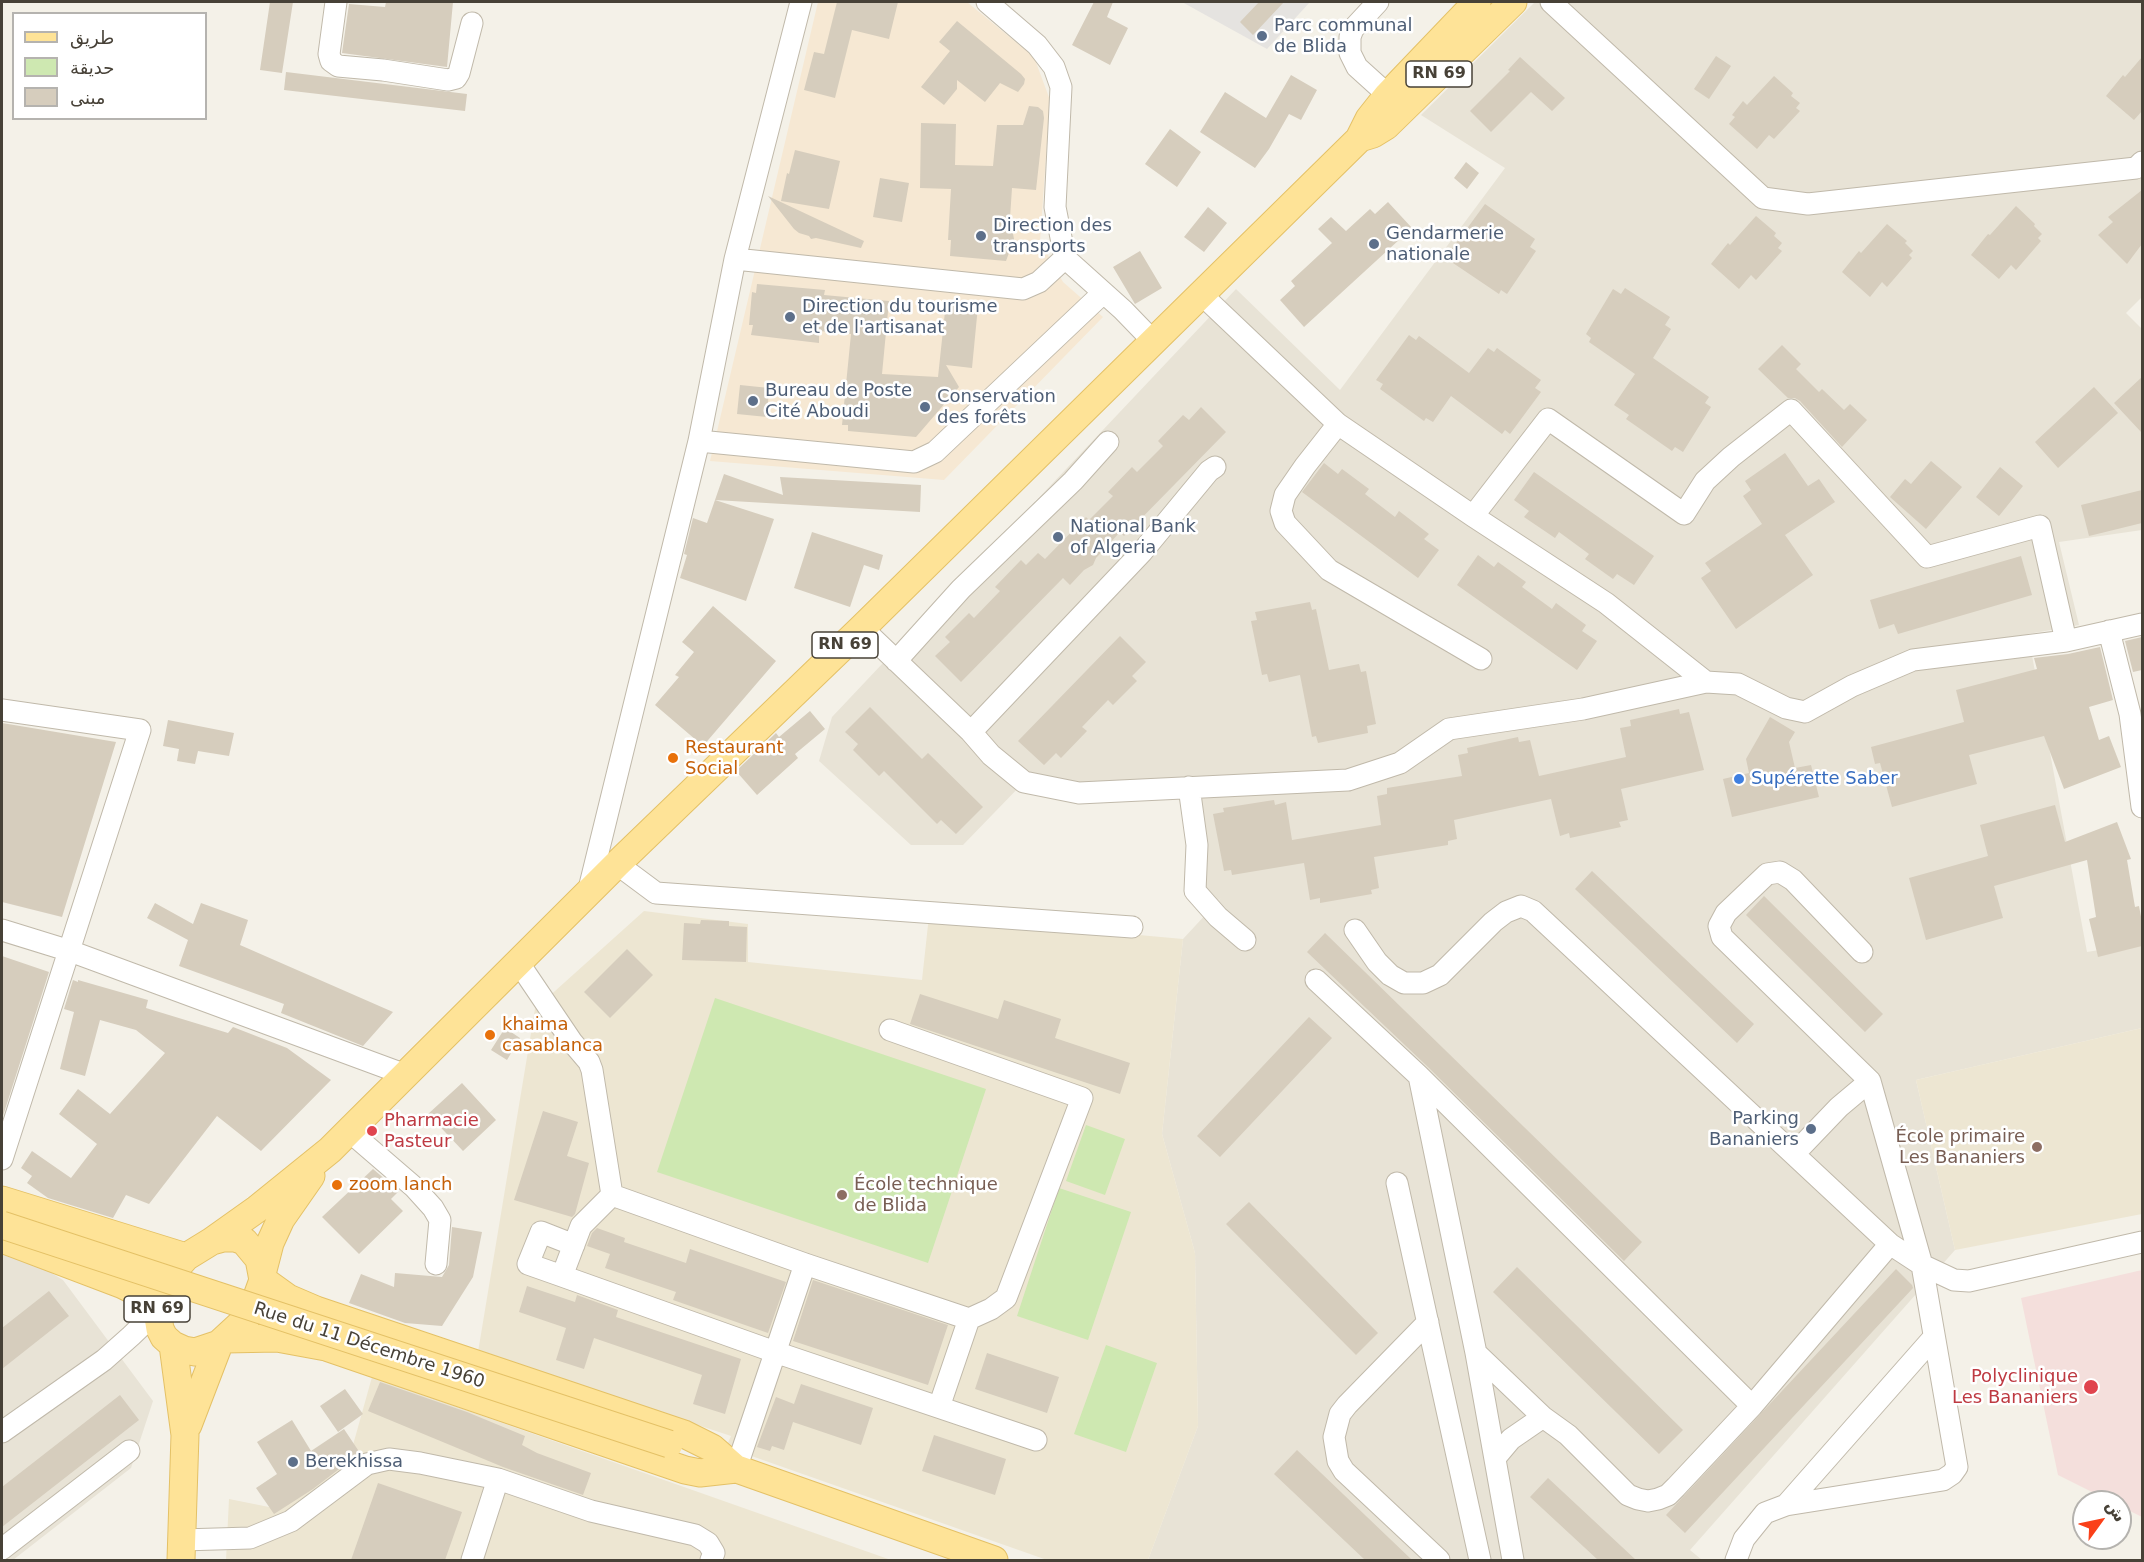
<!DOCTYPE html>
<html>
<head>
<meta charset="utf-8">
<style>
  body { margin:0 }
  #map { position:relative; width:2144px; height:1562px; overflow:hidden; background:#f4f1e8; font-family:"DejaVu Sans",Cairo,sans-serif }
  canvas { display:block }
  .frame { position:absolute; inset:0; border:3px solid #474137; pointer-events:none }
  .legend { position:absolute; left:12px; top:12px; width:195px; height:108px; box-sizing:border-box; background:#fff; border:2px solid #b5b3af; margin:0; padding:8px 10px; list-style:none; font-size:18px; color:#474137 }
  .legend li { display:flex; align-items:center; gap:12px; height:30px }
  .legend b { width:30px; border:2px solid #b5b3af }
  .north { position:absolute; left:2072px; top:1490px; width:60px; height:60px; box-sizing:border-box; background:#fff; border:2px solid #b5b3af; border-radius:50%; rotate:57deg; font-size:16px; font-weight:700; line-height:24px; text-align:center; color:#474137 }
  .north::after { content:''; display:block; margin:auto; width:21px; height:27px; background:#fa4019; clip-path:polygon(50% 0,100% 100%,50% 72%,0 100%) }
</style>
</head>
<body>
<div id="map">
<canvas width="2144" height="1562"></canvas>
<div class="frame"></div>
<ul class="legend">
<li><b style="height:8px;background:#fee397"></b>طريق</li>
<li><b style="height:16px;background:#cee8b1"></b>حديقة</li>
<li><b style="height:16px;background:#d6cdbd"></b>مبنى</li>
</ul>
<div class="north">ش</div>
</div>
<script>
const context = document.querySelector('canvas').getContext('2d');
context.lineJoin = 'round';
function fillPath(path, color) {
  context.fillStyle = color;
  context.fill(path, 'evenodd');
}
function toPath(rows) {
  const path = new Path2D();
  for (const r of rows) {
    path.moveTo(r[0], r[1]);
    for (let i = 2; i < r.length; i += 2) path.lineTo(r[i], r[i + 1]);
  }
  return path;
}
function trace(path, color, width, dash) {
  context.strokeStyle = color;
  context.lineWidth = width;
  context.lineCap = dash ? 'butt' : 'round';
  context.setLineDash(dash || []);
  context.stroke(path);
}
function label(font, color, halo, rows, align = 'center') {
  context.font = font + ' "DejaVu Sans",sans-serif';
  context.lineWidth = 5;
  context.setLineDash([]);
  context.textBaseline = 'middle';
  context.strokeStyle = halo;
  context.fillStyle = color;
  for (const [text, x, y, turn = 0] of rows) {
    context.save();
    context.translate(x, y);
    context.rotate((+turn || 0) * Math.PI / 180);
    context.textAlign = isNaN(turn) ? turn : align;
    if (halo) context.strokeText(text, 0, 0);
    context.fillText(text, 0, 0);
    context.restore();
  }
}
const residential = toPath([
  [1535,2,2142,2,2142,297,2126,313,2142,329,2142,530,2059,542,2079,625,2028,634,2087,952,2142,943,2142,1028,1916,1080,1955,1250,1690,1550,1702,1560,1148,1560,1198,1426,1195,1253,1162,1134,1183,939,1221,898,1210,908,1195,891,1189,788,1024,782,963,845,911,845,819,761,832,717,1236,289,1340,390,1505,168,1421,115],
  [2,1254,40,1266,63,1280,153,1401,131,1468,13,1560,2,1560]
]);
const commercial = toPath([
  [818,2,967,2,1034,57,1050,100,1040,241,1063,282,1103,317,944,480,710,461]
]);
const education = toPath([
  [644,911,748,924,748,962,922,980,929,916,1183,939,1162,1134,1195,1253,1198,1426,1148,1560,1047,1560,726,1447,731,1436,478,1352,535,1009],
  [2142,1028,2142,1214,1955,1250,1916,1080],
  [372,1377,891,1560,226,1560,229,1499,269,1507,353,1445]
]);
const medical = toPath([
  [2142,1270,2142,1517,2120,1506,2120,1502,2112,1502,2058,1475,2021,1298]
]);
const green = toPath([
  [715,998,986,1089,928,1263,657,1172],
  [1086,1125,1125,1139,1105,1195,1066,1181],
  [1059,1188,1131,1212,1088,1340,1017,1316],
  [1106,1345,1157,1363,1126,1452,1074,1434]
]);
const parking = toPath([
  [1182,2,1310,2,1267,49]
]);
const building = toPath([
  [270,2,293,2,282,73,260,70],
  [386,2,453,2,447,67,342,53,349,4,385,7],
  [837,2,898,2,889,39,852,30,835,98,804,90,814,52,824,54],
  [1094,2,1113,2,1107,17,1128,28,1110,65,1072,45],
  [1259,2,1284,2,1253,35,1240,22],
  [957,21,1021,74,1025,79,1024,84,1018,92,1000,83,985,102,957,80,957,89,944,105,921,87,950,51,939,42],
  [1716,56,1731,66,1709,99,1694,89],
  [1520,57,1565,98,1552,111,1531,92,1491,132,1470,111,1510,71,1508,70],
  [2142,57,2142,111,2134,120,2106,96,2123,75,2125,77],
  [286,72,467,94,465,111,284,90],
  [1291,75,1317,90,1301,120,1289,114,1269,149,1255,168,1200,132,1225,92,1266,118],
  [1774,76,1793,93,1791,96,1800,103,1796,108,1800,111,1774,139,1769,135,1757,149,1729,124,1735,117,1732,115,1743,101,1747,105],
  [1029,106,1038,107,1043,111,1044,118,1036,190,1012,188,1010,218,1014,239,1006,261,950,256,951,240,948,240,951,189,920,188,921,123,956,124,955,165,993,166,997,125,1023,125],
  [1170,129,1201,152,1177,187,1145,164],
  [795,150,840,161,829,209,781,201,787,173,789,174],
  [1466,162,1479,173,1467,189,1454,178],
  [880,178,909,183,902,222,873,217],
  [2142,190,2142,244,2127,264,2098,235,2113,222,2108,217],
  [768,196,864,241,861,248,816,238,811,239,809,236,799,233,794,229],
  [1388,202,1412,228,1304,327,1280,300,1295,286,1291,281,1332,243,1318,229,1331,217,1346,231,1370,209,1375,214],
  [1485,204,1535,239,1530,247,1536,251,1507,294,1501,290,1499,294,1453,263,1456,258,1449,253],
  [2016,206,2035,224,2034,226,2042,234,2038,238,2041,241,2016,270,2011,265,1999,279,1971,255,1988,234,1990,235],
  [1208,207,1227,223,1204,252,1184,237],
  [1756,216,1776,233,1774,236,1782,243,1778,248,1782,251,1756,280,1751,275,1739,289,1711,264,1728,243,1730,245],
  [1887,224,1907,241,1905,243,1913,251,1909,255,1912,258,1887,287,1882,282,1870,297,1842,272,1859,251,1861,253],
  [1140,251,1162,288,1135,304,1113,267],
  [757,284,825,290,824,295,889,301,882,374,938,377,946,302,978,306,972,368,946,365,959,387,916,437,848,431,848,425,842,425,851,334,819,331,819,343,751,335,753,325,749,325,752,292,756,293],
  [1625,288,1670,317,1665,325,1671,329,1653,358,1709,397,1705,403,1711,407,1683,452,1675,447,1672,451,1626,419,1629,415,1614,405,1635,374,1589,342,1591,338,1586,334,1613,289,1621,294],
  [1409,335,1416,340,1419,336,1469,373,1488,348,1494,352,1497,348,1541,380,1535,388,1541,392,1510,434,1505,430,1502,434,1451,396,1433,422,1426,418,1424,421,1380,389,1383,384,1376,380],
  [1782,345,1801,364,1796,369,1819,392,1822,389,1844,410,1850,404,1867,420,1842,447,1800,401,1795,398,1788,398,1758,369],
  [2142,377,2142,433,2114,403],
  [740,385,769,388,767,417,737,414],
  [2094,387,2118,413,2058,468,2035,442],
  [1201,407,1226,432,1124,536,1120,532,1096,558,1093,565,1084,570,1070,585,1063,578,961,682,935,656,950,642,945,637,969,613,974,618,1000,591,995,587,1021,560,1026,565,1038,553,1045,559,1086,517,1089,520,1113,496,1108,492,1132,467,1137,472,1163,446,1158,441,1183,415,1189,420],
  [1785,453,1808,486,1819,479,1835,502,1785,535,1813,575,1736,629,1701,578,1711,571,1705,563,1762,524,1743,496,1751,490,1745,481],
  [1931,461,1962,487,1926,529,1890,497,1905,479,1911,484],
  [1324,463,1338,474,1342,469,1369,489,1365,494,1395,517,1399,511,1429,534,1424,539,1439,550,1418,578,1302,492],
  [2000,467,2023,486,1999,516,1976,497],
  [1534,472,1654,556,1634,585,1617,574,1613,579,1585,559,1589,554,1559,532,1555,538,1524,517,1529,511,1514,500],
  [724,474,783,495,780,477,921,485,920,512,715,500],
  [2142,490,2142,523,2089,536,2081,505],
  [715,500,774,519,746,601,680,578,687,555,684,554,693,518,707,523],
  [812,532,883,555,879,570,864,565,850,607,794,588],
  [1478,555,1494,567,1498,562,1526,582,1522,587,1552,609,1556,603,1586,625,1582,631,1597,641,1577,670,1457,585],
  [2021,556,2032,595,1898,634,1894,624,1879,629,1870,600],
  [1310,602,1312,610,1316,609,1329,670,1359,664,1361,672,1366,671,1376,724,1367,726,1368,733,1318,743,1316,736,1312,737,1300,675,1269,682,1267,674,1262,675,1251,621,1257,620,1255,612],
  [713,606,776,661,703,746,655,705,679,677,675,675,694,652,682,642],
  [1120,636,1146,662,1132,676,1137,681,1113,705,1108,700,1082,727,1087,731,1061,758,1056,753,1044,765,1018,741],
  [2142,637,2142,670,2133,672,2125,641],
  [2100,647,2113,700,2089,707,2099,740,2109,736,2121,767,2064,789,2044,736,1969,755,1977,784,1892,807,1880,763,1875,764,1871,747,1964,722,1956,690,2037,669,2034,658,2068,654],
  [870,707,922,759,928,753,983,807,956,834,941,820,937,824,884,771,879,776,853,750,858,744,845,732],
  [1679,709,1680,714,1689,712,1704,770,1621,789,1628,820,1619,822,1621,827,1570,838,1569,833,1560,836,1551,799,1454,820,1457,839,1448,841,1448,845,1374,857,1379,888,1371,890,1372,894,1320,903,1320,898,1310,900,1304,863,1232,875,1231,870,1224,871,1213,814,1224,812,1223,808,1274,800,1275,805,1286,802,1292,840,1381,825,1377,796,1387,794,1387,788,1462,776,1458,755,1468,753,1467,748,1518,737,1519,742,1530,740,1539,776,1626,757,1620,728,1631,726,1630,720],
  [810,711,825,729,795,754,798,758,757,795,736,771,776,733,779,737],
  [1770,717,1795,732,1789,742,1795,768,1811,765,1819,797,1732,817,1723,779,1749,773,1746,759],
  [168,720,234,733,229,756,198,751,195,764,177,761,179,749,163,746],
  [2,723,116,742,62,917,2,902],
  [2055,805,2065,842,2117,822,2131,859,2127,860,2135,907,2139,906,2142,922,2142,946,2098,957,2089,919,2096,917,2087,860,1994,886,2003,918,1926,940,1909,878,1988,856,1980,825],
  [1592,871,1754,1024,1737,1043,1575,889],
  [1764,896,1883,1014,1865,1032,1746,915],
  [155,903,193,924,201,903,248,920,240,945,393,1012,363,1046,281,1013,284,1004,179,966,188,940,147,918],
  [701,920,729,921,729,926,747,927,746,962,682,960,684,923,700,924],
  [1325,933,1642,1242,1624,1261,1428,1067,1307,952],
  [627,949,653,975,610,1018,584,992],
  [2,956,49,972,2,1119],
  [73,980,78,982,78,980,148,1000,146,1008,228,1033,233,1027,287,1048,331,1080,261,1151,217,1116,149,1204,126,1195,113,1218,48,1198,27,1183,32,1176,21,1168,32,1151,71,1178,97,1144,59,1114,78,1089,110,1114,165,1053,136,1030,100,1020,85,1076,60,1069,74,1012,64,1009],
  [920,994,998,1019,1004,1000,1061,1019,1055,1038,1130,1063,1120,1094,910,1024],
  [1309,1017,1332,1038,1220,1157,1197,1136],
  [505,1028,520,1038,507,1060,491,1050],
  [462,1083,496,1120,463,1151,428,1114],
  [543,1111,578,1122,567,1156,589,1163,575,1214,572,1217,514,1200],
  [373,1169,399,1191,391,1199,403,1211,359,1254,322,1217],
  [1249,1202,1378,1333,1356,1355,1226,1224],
  [452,1227,482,1232,473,1277,442,1326,405,1323,349,1303,361,1274,394,1287,395,1273,442,1277,449,1265],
  [597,1228,625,1238,624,1242,686,1263,690,1249,786,1282,768,1333,673,1300,676,1292,605,1268,610,1254,587,1246,592,1233],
  [1517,1267,1683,1430,1659,1454,1493,1292],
  [1896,1269,1912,1285,1913,1288,1685,1533,1666,1515],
  [813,1280,948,1325,928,1385,793,1341],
  [527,1286,575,1302,577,1295,618,1310,616,1317,741,1359,725,1414,693,1404,702,1375,594,1338,584,1369,556,1360,566,1328,519,1312],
  [49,1291,69,1316,2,1369,2,1328],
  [987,1353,1059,1377,1047,1413,975,1389],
  [380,1382,467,1412,525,1436,522,1445,537,1453,591,1473,583,1495,503,1467,368,1411],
  [801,1384,873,1408,861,1445,793,1422,784,1450,772,1446,770,1451,757,1447,776,1397,794,1404],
  [345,1389,363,1414,338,1432,320,1406],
  [120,1395,139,1420,2,1527,2,1487],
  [292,1420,311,1451,344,1429,360,1453,313,1489,274,1514,256,1488,277,1474,257,1442],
  [934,1435,1006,1459,995,1495,922,1471],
  [1297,1450,1412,1560,1365,1560,1274,1474],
  [1548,1478,1636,1560,1598,1560,1530,1497],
  [378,1483,462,1512,445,1560,351,1560]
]);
const minor = toPath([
  [336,2,329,54,331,61,338,66,383,70,448,80,456,78,459,73,472,23],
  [987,2,1037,45,1054,67,1061,87,1055,207,1065,258,1123,310,1153,341],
  [1378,2,1353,29,1350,37,1350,53,1357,67,1388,95],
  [1551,2,1763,198,1808,204,2136,168,2142,162],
  [735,259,1023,289,1039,282,1065,258],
  [1202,295,1338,424,1473,516,1606,603,1706,682],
  [1338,424,1305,466,1285,495,1281,511,1285,523,1329,570,1481,659],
  [699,441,914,462,935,452,1103,293],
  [1473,516,1548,419,1684,514,1705,481,1731,457,1791,410,1927,557,2040,526,2066,641],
  [862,628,971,732,991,755,1024,782,1079,793,1348,780,1400,763,1449,729,1583,709,1706,682,1738,684,1786,708,1805,712,1852,686,1913,660,2066,641,2142,624],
  [2109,631,2130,714,2142,807],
  [896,661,961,589,1073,481,1108,442],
  [2,710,140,730,2,1159],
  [971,732,1142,552,1209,471,1215,467],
  [1189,787,1197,845,1195,891,1218,917,1245,940],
  [617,864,656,893,1132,927],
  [588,893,699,441,735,259,801,2],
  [2,930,70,951,406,1075],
  [1355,930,1377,962,1390,975,1404,983,1423,983,1440,975,1493,922,1506,912,1521,906,1533,911,1890,1244,1922,1265,1954,1280,1969,1281,2142,1242],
  [518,962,572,1042,589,1062,592,1070,612,1195,805,1264,969,1319,939,1407],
  [1316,980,1419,1076,1752,1406],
  [890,1030,1082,1098,1006,1298,991,1309,969,1319],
  [1419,1076,1476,1353,1513,1560],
  [349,1131,414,1187,433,1208,440,1220,436,1264],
  [1794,1154,1839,1107,1870,1081,1722,937,1719,926,1726,913,1767,874,1780,872,1793,880,1862,952],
  [1397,1183,1480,1560],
  [612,1195,581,1226,562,1276,775,1352,1036,1440],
  [562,1276,528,1264,541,1232,574,1245],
  [1428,1322,1347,1405,1340,1414,1334,1437,1338,1461,1344,1471,1439,1560],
  [1476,1353,1543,1417,1568,1435,1628,1495,1638,1499,1648,1501,1658,1499,1668,1495,1676,1487,1752,1406,1890,1244],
  [2,1432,104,1360,131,1336,157,1311],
  [1495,1458,1511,1439,1543,1417],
  [736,1469,805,1264],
  [1786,1505,1934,1337],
  [182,1540,250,1538,291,1521,367,1464,389,1459,420,1463,498,1479,591,1511,695,1535,708,1543,714,1553,711,1560],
  [2,1549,129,1451],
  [472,1560,498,1479],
  [1736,1560,1744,1539,1765,1513,1786,1505,1943,1480,1952,1474,1957,1467,1922,1265,1870,1081]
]);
const major = toPath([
  [1360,138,1373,134,1386,126,1513,2],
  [2,1200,186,1257],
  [223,1238,235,1238,244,1241,259,1259,263,1280,255,1302,245,1320,219,1344,195,1352,184,1350,173,1345,164,1337,160,1329,157,1311,163,1290,171,1274,186,1257,212,1241,223,1238],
  [2,1239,123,1285,159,1303],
  [212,1241,257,1209,330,1150,349,1131,617,864,862,628,1359,139,1369,119,1388,95,1477,2],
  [263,1270,270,1243,281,1219,311,1176],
  [263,1280,288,1298,316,1310,684,1434,712,1448,736,1469],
  [226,1339,277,1338,326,1347,685,1470,700,1473,736,1469],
  [173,1345,185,1435,181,1560],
  [188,1425,219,1344],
  [720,1463,994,1560]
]);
const majorBridge = toPath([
  [2,1225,669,1444]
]);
const markers = [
  [1262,36,6,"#5c6f8a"],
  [981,236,6,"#5c6f8a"],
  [1374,244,6,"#5c6f8a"],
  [790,317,6,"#5c6f8a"],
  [753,401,6,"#5c6f8a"],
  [925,407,6,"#5c6f8a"],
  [1058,537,6,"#5c6f8a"],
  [673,758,6,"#e8710a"],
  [1739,779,6,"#3f7fe0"],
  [490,1035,6,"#e8710a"],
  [1811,1129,6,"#5c6f8a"],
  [372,1131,6,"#e0444e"],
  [2037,1147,6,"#8d6e63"],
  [337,1185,6,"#e8710a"],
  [842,1195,6,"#8d6e63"],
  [2091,1387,8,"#e0444e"],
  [293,1462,6,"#5c6f8a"]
];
const shields = [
  [1439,74,66],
  [845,645,66],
  [157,1309,66]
];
const shieldNames = [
  ["RN 69",1439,74],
  ["RN 69",845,645],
  ["RN 69",157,1309]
];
const serviceNames = [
  ["Parc communal",1274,26],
  ["de Blida",1274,47],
  ["Direction des",993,226],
  ["transports",993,247],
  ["Gendarmerie",1386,234],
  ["nationale",1386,255],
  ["Direction du tourisme",802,307],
  ["et de l'artisanat",802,328],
  ["Bureau de Poste",765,391],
  ["Cité Aboudi",765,412],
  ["Conservation",937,397],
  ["des forêts",937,418],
  ["National Bank",1070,527],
  ["of Algeria",1070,548],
  ["Parking",1799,1119,"right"],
  ["Bananiers",1799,1140,"right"],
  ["Berekhissa",305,1462]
];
const foodNames = [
  ["Restaurant",685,748],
  ["Social",685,769],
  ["khaima",502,1025],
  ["casablanca",502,1046],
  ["zoom lanch",349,1185]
];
const shopNames = [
  ["Supérette Saber",1751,779]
];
const healthNames = [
  ["Pharmacie",384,1121],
  ["Pasteur",384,1142],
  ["Polyclinique",2078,1377,"right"],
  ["Les Bananiers",2078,1398,"right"]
];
const educationNames = [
  ["École primaire",2025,1137],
  ["Les Bananiers",2025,1158],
  ["École technique",854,1185,"left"],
  ["de Blida",854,1206,"left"]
];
const streetNames = [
  ["Rue du 11 Décembre 1960",369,1346,18]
];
fillPath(residential, '#e8e3d6');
fillPath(commercial, '#f6e8d3');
fillPath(education, '#ede6d2');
fillPath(medical, '#f4dfdc');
fillPath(green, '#cee8b1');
fillPath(parking, '#e5e3e0');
fillPath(building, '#d6cdbd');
trace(minor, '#c0b9aa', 23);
trace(major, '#e4c166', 29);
trace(minor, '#fff', 21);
trace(major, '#fee397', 27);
trace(majorBridge, '#e4c166', 29, []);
trace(majorBridge, '#fee397', 27);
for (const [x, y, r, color] of markers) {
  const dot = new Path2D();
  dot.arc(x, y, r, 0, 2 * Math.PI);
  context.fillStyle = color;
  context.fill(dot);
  trace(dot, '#fff', 2);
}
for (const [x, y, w] of shields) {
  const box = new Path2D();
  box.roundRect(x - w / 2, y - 13, w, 26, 4.5);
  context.fillStyle = '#fff';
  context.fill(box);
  trace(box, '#474137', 1.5);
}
label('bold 16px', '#474137', null, shieldNames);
label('18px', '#4e5e75', '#fff', serviceNames, 'left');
label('18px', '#c56008', '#fff', foodNames, 'left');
label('18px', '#366cbe', '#fff', shopNames, 'left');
label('18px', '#be3a42', '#fff', healthNames, 'left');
label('18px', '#785e54', '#fff', educationNames, 'right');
label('18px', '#474137', '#fff', streetNames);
</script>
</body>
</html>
